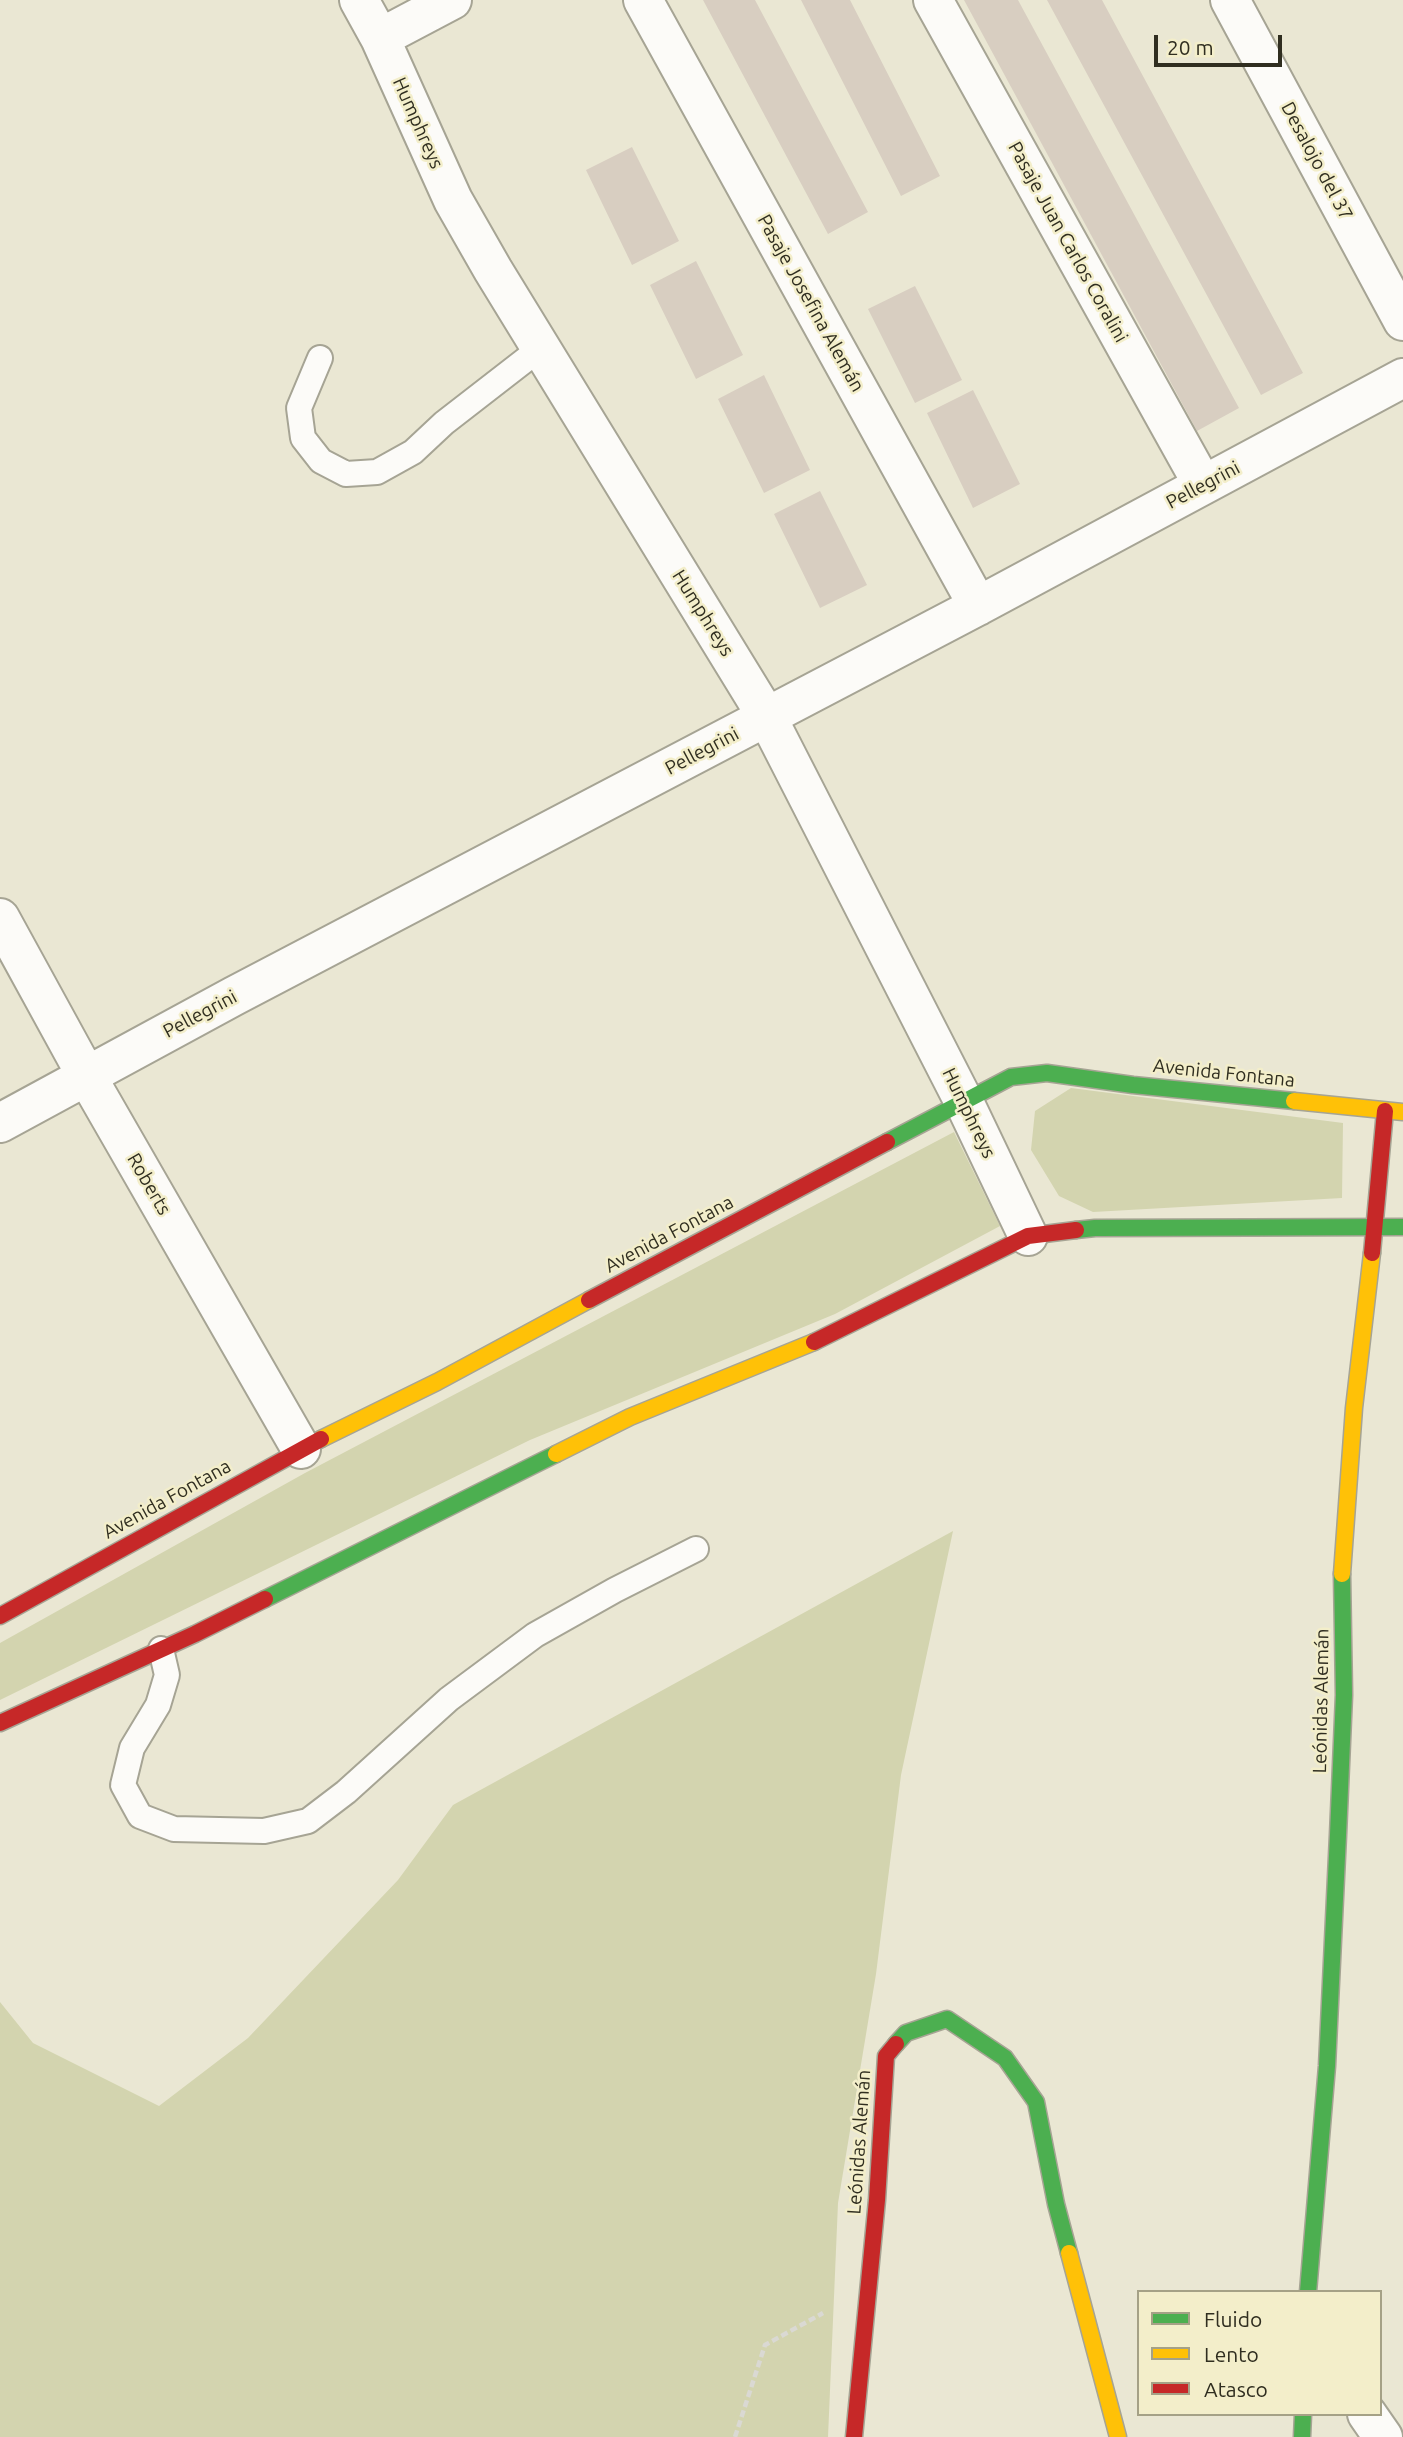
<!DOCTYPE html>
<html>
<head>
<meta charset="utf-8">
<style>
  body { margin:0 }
  #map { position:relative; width:1403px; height:2437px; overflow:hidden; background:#eae7d3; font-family:Ubuntu,sans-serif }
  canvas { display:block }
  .legend { position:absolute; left:1137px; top:2290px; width:245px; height:126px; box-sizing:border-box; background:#f3eeca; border:2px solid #a5a186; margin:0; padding:9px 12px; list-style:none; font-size:21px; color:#302e20 }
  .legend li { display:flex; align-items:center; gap:14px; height:35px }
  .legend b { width:35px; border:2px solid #a5a186 }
  .scale { position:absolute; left:1154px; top:35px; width:128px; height:32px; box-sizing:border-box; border:4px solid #302e20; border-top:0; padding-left:9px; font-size:21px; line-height:24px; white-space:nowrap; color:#302e20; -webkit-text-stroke:5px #f3eeca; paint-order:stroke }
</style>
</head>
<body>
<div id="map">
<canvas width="1403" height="2437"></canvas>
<ul class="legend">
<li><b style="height:9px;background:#4caf50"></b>Fluido</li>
<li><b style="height:9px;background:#ffc107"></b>Lento</li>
<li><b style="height:9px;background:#c62828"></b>Atasco</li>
</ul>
<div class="scale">20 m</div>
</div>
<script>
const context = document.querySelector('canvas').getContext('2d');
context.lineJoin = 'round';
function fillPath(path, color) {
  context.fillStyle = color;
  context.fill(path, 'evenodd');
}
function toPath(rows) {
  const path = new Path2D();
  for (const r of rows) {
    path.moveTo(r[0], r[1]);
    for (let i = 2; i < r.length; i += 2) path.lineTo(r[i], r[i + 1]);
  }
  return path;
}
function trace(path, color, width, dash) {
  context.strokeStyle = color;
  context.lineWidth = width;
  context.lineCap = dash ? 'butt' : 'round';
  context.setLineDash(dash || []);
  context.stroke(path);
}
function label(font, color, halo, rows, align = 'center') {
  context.font = font + ' Ubuntu,sans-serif';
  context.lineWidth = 5;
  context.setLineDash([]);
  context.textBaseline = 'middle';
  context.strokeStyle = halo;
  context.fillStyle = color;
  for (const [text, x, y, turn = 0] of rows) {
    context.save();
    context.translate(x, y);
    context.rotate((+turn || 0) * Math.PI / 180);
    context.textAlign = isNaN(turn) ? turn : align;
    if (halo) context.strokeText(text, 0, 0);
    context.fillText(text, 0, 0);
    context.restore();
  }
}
const green = toPath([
  [1071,1088,1343,1123,1342,1198,1093,1212,1059,1196,1031,1150,1035,1111],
  [954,1132,1000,1226,835,1314,530,1440,0,1700,0,1643,305,1473],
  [953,1531,901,1775,876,1974,838,2203,828,2437,0,2437,0,2002,33,2043,159,2106,248,2038,398,1880,453,1805]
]);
const building = toPath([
  [703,0,755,0,868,212,828,234],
  [801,0,850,0,940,176,901,196],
  [964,0,1018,0,1239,408,1197,431],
  [1047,0,1102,0,1303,373,1261,395],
  [632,147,679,241,632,265,586,170],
  [696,261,743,355,696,379,650,285],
  [915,286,962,380,915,403,868,309],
  [764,375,810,470,764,493,718,399],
  [973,390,1020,484,973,508,927,413],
  [820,491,867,585,820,608,774,514]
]);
const path = toPath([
  [735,2437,765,2345,823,2313]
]);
const lane = toPath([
  [320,358,299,408,303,438,321,461,346,474,377,472,413,452,444,423,542,347],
  [161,1649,167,1675,158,1705,132,1748,123,1785,140,1816,174,1829,264,1831,308,1821,346,1792,449,1699,535,1635,615,1590,696,1549]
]);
const street = toPath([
  [359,0,380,38,453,200,493,270,767,717,964,1102,1028,1236],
  [643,0,978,606],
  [933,0,1203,485],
  [1230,0,1403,321],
  [380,38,452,0],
  [0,918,86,1075,301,1449],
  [0,1123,234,996,978,606,1403,378],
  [1367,2414,1383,2437]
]);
const fast = toPath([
  [887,1142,1011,1077,1047,1073,1133,1085,1294,1101],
  [1076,1230,1095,1228,1403,1227],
  [265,1599,556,1454],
  [896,2044,906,2033,947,2019,1005,2058,1036,2102,1056,2204,1069,2253],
  [1308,2292,1327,2066,1338,1835,1344,1695,1342,1574],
  [1302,2437,1303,2414]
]);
const slow = toPath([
  [1294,1101,1403,1112],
  [321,1439,437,1382,589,1300],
  [556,1454,630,1417,814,1342],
  [1342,1574,1354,1408,1372,1253],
  [1069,2253,1118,2437]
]);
const jam = toPath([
  [1372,1253,1385,1111],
  [589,1300,887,1142],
  [814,1342,1028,1236,1076,1230],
  [0,1616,321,1439],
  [0,1723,195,1634,265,1599],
  [854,2437,877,2200,886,2056,896,2044]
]);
const streetNames = [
  ["Humphreys",418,123,66],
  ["Desalojo del 37",1317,161,62],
  ["Pasaje Juan Carlos Coralini",1068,242,61],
  ["Pasaje Josefina Alemán",811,303,61],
  ["Pellegrini",1203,485,-28],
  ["Humphreys",703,613,58],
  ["Pellegrini",702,751,-28],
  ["Pellegrini",200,1014,-28],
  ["Avenida Fontana",1224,1073,6],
  ["Humphreys",969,1113,64],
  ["Roberts",149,1184,60],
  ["Avenida Fontana",669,1234,-28],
  ["Avenida Fontana",167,1499,-29],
  ["Leónidas Alemán",1321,1701,-89],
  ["Leónidas Alemán",859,2142,-86]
];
fillPath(green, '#d3d4af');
fillPath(building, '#d8cec1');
trace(lane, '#a6a494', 28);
trace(street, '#a6a494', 42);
trace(fast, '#a6a494', 19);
trace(slow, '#a6a494', 19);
trace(jam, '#a6a494', 19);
trace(path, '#dad9d3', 4.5, [7, 3.5]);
trace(lane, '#fcfbf8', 24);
trace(street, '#fcfbf8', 38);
trace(fast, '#4caf50', 16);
trace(slow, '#ffc107', 16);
trace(jam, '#c62828', 16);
label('19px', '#302e20', '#f3eeca', streetNames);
</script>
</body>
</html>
